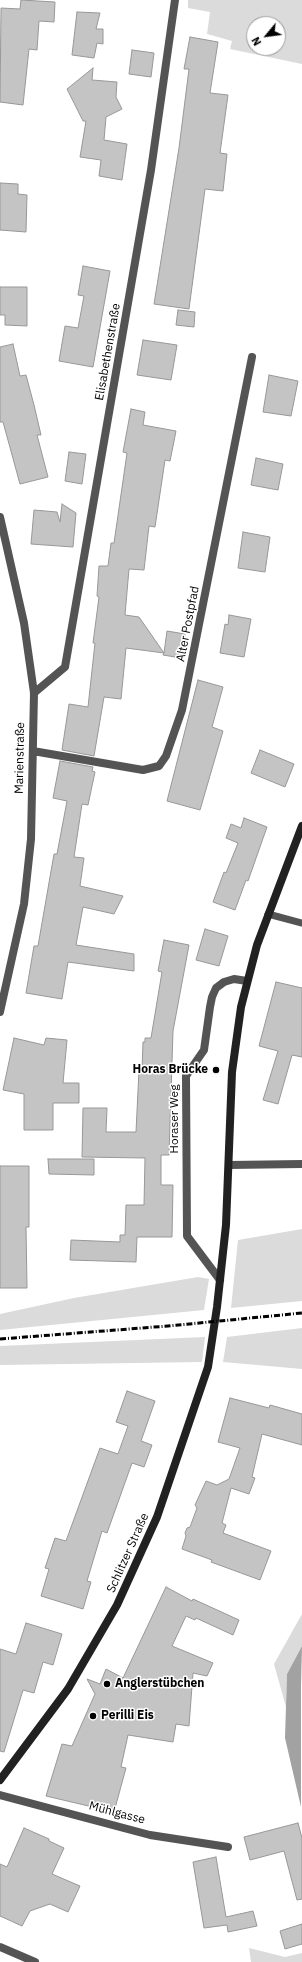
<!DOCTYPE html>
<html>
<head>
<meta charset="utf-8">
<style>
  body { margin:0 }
  #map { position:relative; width:302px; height:1962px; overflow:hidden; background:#fff; font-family:"IBM Plex Sans",sans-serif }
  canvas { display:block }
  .north { position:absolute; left:246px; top:16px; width:40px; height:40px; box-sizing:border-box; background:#fff; border:1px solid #999; border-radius:50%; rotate:241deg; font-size:11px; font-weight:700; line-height:16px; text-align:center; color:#000 }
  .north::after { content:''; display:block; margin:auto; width:14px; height:18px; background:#000; clip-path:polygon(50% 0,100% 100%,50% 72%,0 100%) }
</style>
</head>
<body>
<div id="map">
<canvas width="302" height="1962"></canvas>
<div class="north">N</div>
</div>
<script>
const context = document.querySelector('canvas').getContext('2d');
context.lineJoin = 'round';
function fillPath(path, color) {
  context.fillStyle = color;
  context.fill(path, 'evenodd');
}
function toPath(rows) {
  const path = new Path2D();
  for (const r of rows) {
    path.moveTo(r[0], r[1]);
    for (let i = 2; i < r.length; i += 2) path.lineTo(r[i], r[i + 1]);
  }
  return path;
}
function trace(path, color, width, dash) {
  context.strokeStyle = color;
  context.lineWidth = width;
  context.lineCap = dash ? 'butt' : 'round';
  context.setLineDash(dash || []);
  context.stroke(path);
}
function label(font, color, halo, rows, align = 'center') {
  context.font = font + ' "IBM Plex Sans",sans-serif';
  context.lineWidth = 3;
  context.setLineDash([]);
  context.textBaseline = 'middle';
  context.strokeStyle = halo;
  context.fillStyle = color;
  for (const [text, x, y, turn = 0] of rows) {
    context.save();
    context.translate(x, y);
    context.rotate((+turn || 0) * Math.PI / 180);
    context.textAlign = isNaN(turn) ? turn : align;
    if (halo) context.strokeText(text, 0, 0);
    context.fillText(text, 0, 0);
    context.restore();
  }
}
const green = toPath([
  [188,0,302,0,302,64,230,49,232,41,207,34,210,12,188,8],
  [254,24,278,24,278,48,254,48],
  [302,1229,302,1301,231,1308,238,1240],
  [198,1277,209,1279,204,1310,0,1330,0,1314,74,1298],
  [302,1328,302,1369,223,1362,227,1337],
  [205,1337,202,1362,0,1365,0,1346],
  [302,1614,302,1646,287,1674,286,1707,274,1664],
  [249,1948,285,1957,302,1953,302,1962,251,1962]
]);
const water = toPath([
  [302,1646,301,1687,301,1807,285,1738,287,1674]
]);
const building = toPath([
  [21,0,55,2,54,22,39,21,37,50,29,49,23,105,0,102,1,8,20,9,21,0],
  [77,12,100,13,96,29,103,29,103,44,97,43,94,58,72,55,77,12],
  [190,37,218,42,210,93,228,95,220,153,227,154,223,191,205,189,189,309,154,304,179,148,189,69,184,69,190,37],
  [132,50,154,53,151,77,129,74,132,50],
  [93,68,92,80,117,82,116,97,122,109,106,117,104,140,127,144,122,180,99,176,101,160,80,157,86,121,83,121,67,89,93,68],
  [0,183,18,184,18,194,27,195,26,232,0,230,0,183],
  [83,266,110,271,93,367,59,361,65,326,78,328,84,296,78,295,83,266],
  [0,287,27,287,27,326,5,325,5,315,0,315,0,287],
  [178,310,195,312,194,327,176,325,178,310],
  [143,340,177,345,171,380,137,375,143,340],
  [13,344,20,376,26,375,34,405,41,435,37,435,48,477,20,484,3,422,0,422,0,347,13,344],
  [269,375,298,381,291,416,263,412,269,375],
  [131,409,145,412,143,425,176,431,170,461,165,460,155,527,149,526,144,570,129,569,125,615,139,617,164,653,167,631,185,634,181,658,163,655,164,653,126,648,121,699,104,697,94,756,62,750,69,704,88,707,95,643,93,643,99,597,97,596,99,566,108,566,111,543,114,543,127,453,123,452,131,409],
  [69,452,86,454,82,484,65,481,69,452],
  [256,458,283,464,278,490,251,485,256,458],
  [62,504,76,513,73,547,31,544,34,510,57,512,60,522,62,504],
  [243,532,270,537,265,572,238,568,243,532],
  [229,615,251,619,244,657,220,653,225,624,228,625,229,615],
  [198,680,223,687,212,727,223,731,200,810,167,801,198,680],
  [260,750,294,764,285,787,251,773,260,750],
  [60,761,93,767,92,771,95,772,88,805,82,804,74,857,84,858,80,886,123,896,114,914,83,907,76,945,134,954,134,971,68,962,62,999,26,993,34,946,38,946,54,854,57,854,67,801,53,798,60,761],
  [244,818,267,827,248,881,246,880,235,910,213,902,224,872,226,873,238,843,226,838,231,824,241,828,244,818],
  [205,929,228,936,219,966,196,960,205,929],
  [164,940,189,945,173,1031,169,1155,161,1155,161,1185,173,1185,172,1237,137,1237,136,1262,70,1260,71,1240,120,1242,120,1235,125,1235,126,1205,144,1205,145,1158,82,1157,83,1108,107,1108,106,1132,136,1132,139,1070,142,1070,143,1042,145,1042,145,1038,151,1038,162,972,158,971,164,940],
  [276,982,302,988,302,1057,292,1055,278,1104,263,1100,278,1051,259,1046,276,982],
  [14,1038,44,1045,46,1038,67,1040,63,1083,79,1083,79,1103,53,1103,53,1130,24,1130,24,1094,3,1090,14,1038],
  [48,1159,94,1159,94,1175,49,1174,48,1159],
  [0,1166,29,1166,29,1227,26,1227,27,1288,0,1288,0,1166],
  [127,1391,155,1401,141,1441,152,1445,144,1467,132,1463,107,1533,102,1531,87,1581,91,1582,83,1609,41,1596,49,1569,45,1568,55,1538,66,1541,100,1448,118,1454,128,1426,116,1422,127,1391],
  [230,1398,269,1408,270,1405,302,1414,302,1445,262,1434,252,1477,255,1478,249,1494,231,1488,222,1523,226,1525,223,1533,271,1551,260,1580,211,1562,212,1560,182,1549,186,1536,185,1533,187,1528,190,1527,197,1508,195,1505,206,1481,217,1485,229,1479,240,1448,218,1442,230,1398],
  [166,1587,192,1601,193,1599,239,1620,233,1635,196,1618,195,1620,186,1616,172,1646,213,1663,207,1676,193,1673,189,1726,176,1724,173,1742,128,1735,121,1767,126,1768,114,1812,46,1796,62,1744,72,1746,95,1694,87,1679,100,1684,106,1669,123,1678,166,1587],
  [26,1623,62,1634,53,1665,43,1662,34,1693,23,1690,4,1752,0,1751,0,1649,16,1654,26,1623],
  [298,1823,302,1838,302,1899,297,1900,284,1851,250,1860,244,1837,298,1823],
  [24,1828,49,1839,49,1841,64,1848,52,1874,80,1886,68,1912,50,1904,30,1911,22,1926,0,1916,0,1864,7,1867,24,1828],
  [216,1857,226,1917,253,1911,257,1926,228,1932,227,1925,204,1928,193,1862,216,1857],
  [302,1924,302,1944,285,1949,280,1931,302,1924]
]);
const lane = toPath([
  [268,914,302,923]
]);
const street = toPath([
  [0,517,24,623,34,693,31,839,24,904,0,1012],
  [34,693,65,667,151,170,175,0],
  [33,751,143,770,159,766,166,756,182,710,252,357],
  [229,1165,302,1164],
  [220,1280,187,1236,186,1076,204,1050,210,1007,212,997,216,988,224,982,234,979,247,981],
  [0,1795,150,1835,228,1847],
  [0,1947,35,1962]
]);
const secondary = toPath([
  [0,1780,68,1689,117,1605,157,1517,208,1367,217,1307,226,1225,232,1072,241,1007,257,945,302,826]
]);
const rail = toPath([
  [0,1339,168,1326,302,1313]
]);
const markers = [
  [216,1070,4,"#000"],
  [107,1684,4,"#000"],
  [93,1716,4,"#000"]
];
const streetNames = [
  ["Elisabethenstraße",108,352,-80],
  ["Alter Postpfad",188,624,-79],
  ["Marienstraße",20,758,-89],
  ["Horaser Weg",175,1119,-90],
  ["Schlitzer Straße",128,1553,-66],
  ["Mühlgasse",117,1813,15]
];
const poiNames = [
  ["Horas Brücke",208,1070,"right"],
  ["Anglerstübchen",115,1684],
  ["Perilli Eis",101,1716]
];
fillPath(green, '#dbdbdb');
fillPath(water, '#a2a2a2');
fillPath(building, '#c4c4c4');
trace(building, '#989898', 1);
trace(lane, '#545454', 7);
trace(street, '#545454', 8);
trace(secondary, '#212121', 8);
trace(rail, '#000', 3, [6, 2, 1, 2]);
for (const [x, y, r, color] of markers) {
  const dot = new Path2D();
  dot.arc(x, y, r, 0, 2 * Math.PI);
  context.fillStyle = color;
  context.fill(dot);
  trace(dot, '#fff', 1.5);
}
label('12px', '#000', '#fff', streetNames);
label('bold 12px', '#000', '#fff', poiNames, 'left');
</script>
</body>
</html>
